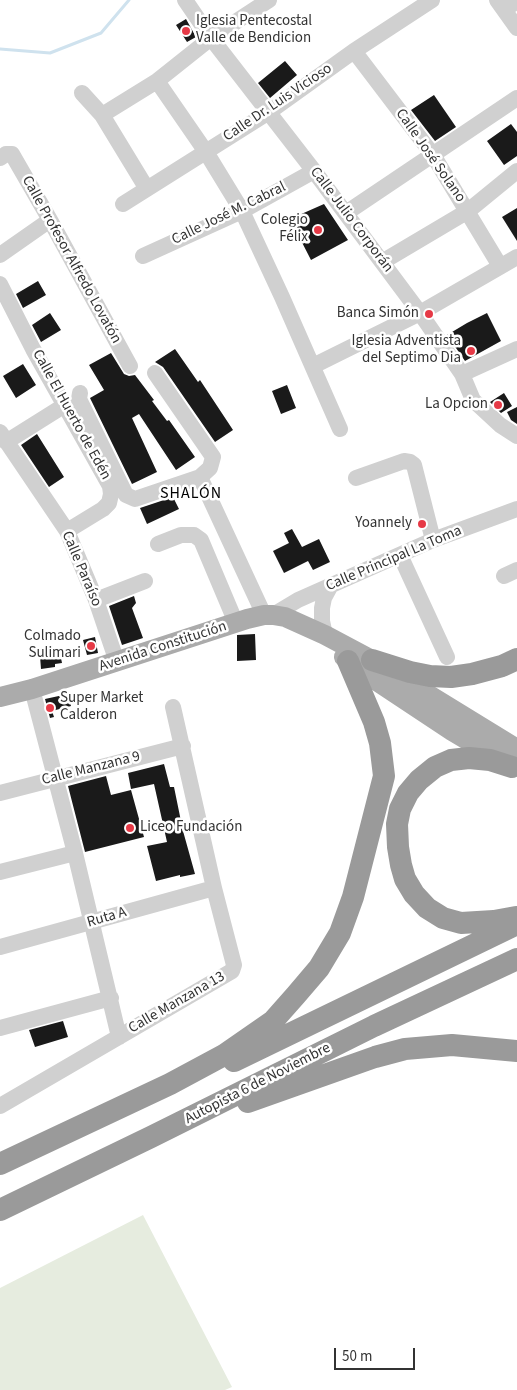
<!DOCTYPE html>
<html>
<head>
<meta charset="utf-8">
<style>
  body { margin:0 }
  #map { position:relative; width:517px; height:1390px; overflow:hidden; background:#fff; font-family:"Source Sans 3",sans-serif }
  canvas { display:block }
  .scale { position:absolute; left:334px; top:1348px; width:81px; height:22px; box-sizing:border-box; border:2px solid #333; border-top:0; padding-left:6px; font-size:15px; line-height:18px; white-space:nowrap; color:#333; -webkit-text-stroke:4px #fff; paint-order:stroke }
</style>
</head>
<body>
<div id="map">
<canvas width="517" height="1390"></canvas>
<div class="scale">50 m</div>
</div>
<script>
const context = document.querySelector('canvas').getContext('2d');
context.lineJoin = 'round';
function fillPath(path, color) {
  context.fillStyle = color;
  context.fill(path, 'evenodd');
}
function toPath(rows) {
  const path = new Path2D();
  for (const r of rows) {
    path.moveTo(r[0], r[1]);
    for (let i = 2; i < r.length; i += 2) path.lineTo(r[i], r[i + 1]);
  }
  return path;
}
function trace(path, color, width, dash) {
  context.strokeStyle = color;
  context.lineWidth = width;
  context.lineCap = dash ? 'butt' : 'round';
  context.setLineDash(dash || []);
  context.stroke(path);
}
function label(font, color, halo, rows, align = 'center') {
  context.font = font + ' "Source Sans 3",sans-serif';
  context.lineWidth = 5;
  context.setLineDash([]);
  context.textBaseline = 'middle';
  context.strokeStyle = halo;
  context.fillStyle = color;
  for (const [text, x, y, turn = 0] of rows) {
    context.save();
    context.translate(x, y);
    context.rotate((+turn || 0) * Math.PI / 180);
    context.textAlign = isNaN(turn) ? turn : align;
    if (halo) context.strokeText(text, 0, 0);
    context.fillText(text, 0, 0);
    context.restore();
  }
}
const green = toPath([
  [143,1215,232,1387,225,1390,0,1390,0,1288]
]);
const stream = toPath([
  [0,49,50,53,101,33,129,0]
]);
const building = toPath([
  [186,19,196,37,187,42,176,25],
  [285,61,297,75,270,98,258,83],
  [434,95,456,127,435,141,411,110],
  [511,124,517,132,517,156,504,165,487,141],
  [324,204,348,240,311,260,290,219],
  [517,208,517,241,502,217],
  [38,281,46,295,23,308,16,294],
  [50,313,61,330,41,342,32,325],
  [487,313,501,341,465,361,447,335,467,323],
  [175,349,198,382,200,380,233,430,215,442,163,367,155,362],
  [111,353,124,374,129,376,135,375,154,400,152,401,167,421,169,420,195,457,176,470,139,414,132,418,157,472,132,484,90,398,104,390,89,365],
  [23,364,36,385,16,398,3,376],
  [287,385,296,408,281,414,272,391],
  [504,393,512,406,501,413,490,402],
  [517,407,517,424,511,420,507,412],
  [37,434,64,477,49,487,21,445],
  [173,497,179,509,147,524,140,508],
  [292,529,302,547,319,539,330,562,313,570,308,561,284,573,273,551,289,543,284,533],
  [134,596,136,603,132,608,143,638,122,645,109,606],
  [255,634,256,660,237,661,237,635],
  [95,637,98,653,87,655,83,640],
  [60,653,62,663,55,664,55,667,41,669,40,656],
  [68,694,71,706,52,711,54,717,50,718,45,699],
  [164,764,170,787,174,787,183,831,195,874,180,877,180,875,156,881,147,846,167,842,154,784,131,789,128,773],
  [106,776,111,795,131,790,144,837,85,852,68,786],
  [63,1021,68,1037,35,1047,29,1030]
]);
const minor = toPath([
  [185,0,211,38,314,171,420,313,462,374,473,400,500,425,517,436],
  [497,0,517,28],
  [504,10,517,1],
  [354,51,433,155,500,266],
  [157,81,206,152,242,211,282,297,340,429],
  [82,93,102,115,147,189],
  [102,115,157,81,211,38,269,0],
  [0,158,6,154,12,154,50,220,130,366],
  [123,204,269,112,354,51,432,0],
  [346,213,517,98],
  [0,255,50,220],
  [143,256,242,211,314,171],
  [382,262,468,211,517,171],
  [0,284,33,349,110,486,111,494,109,503,103,509,67,531],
  [313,366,420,313,517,257],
  [462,374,517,349],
  [80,393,79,399,82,405,126,495,135,499,200,477,210,468,213,457,155,373],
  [0,432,67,531,96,600,117,662],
  [6,442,65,405],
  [200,477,264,615],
  [356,478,404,461,410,462,414,465,433,540],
  [158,544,181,535,194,535,201,540,236,623],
  [400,555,447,657],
  [504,576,517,570],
  [96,600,145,581],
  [273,615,298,600,433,540,517,509],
  [325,635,322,621,322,608,324,598,330,587],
  [32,689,75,853,119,1037],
  [0,793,183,746],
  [0,872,75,853],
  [0,947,214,888],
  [0,1028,111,998],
  [0,1106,232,971,234,965,214,888,173,707]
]);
const major = toPath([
  [344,657,363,672,452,731,504,762],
  [0,697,32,689,247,619,264,615,273,615,285,617,325,635,372,660,517,749]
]);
const highway = toPath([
  [372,660,410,672,430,676,451,677,472,674,502,666,517,659],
  [512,767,490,760,469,758,451,760,435,767,419,780,408,793,400,809,397,824,398,847,401,865,405,879,414,894,427,908,443,918,461,923,494,921,516,917],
  [234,1061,517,924],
  [248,1102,375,1057,405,1049,452,1045,517,1051],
  [0,1164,170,1084,224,1055,273,1021,296,995,319,968,340,933,353,897,384,776,380,743,374,722,348,661],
  [0,1210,151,1137,374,1026,517,959]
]);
const markers = [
  [186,31,5,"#e63946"],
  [318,230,5,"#e63946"],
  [429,314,5,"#e63946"],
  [471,351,5,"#e63946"],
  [498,405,5,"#e63946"],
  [422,524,5,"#e63946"],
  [91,646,5,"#e63946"],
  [50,708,5,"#e63946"],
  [130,828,5,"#e63946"]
];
const poiNames = [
  ["Iglesia Pentecostal",196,22,"left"],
  ["Valle de Bendicion",196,39,"left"],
  ["Colegio",308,221],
  ["Félix",308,238],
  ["Banca Simón",419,314],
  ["Iglesia Adventista",461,342],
  ["del Septimo Dia",461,359],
  ["La Opcion",488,405],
  ["Yoannely",412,524],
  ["Colmado",81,637],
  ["Sulimari",81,654],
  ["Super Market",60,699,"left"],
  ["Calderon",60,716,"left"],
  ["Liceo Fundación",140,828,"left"]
];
const streetNames = [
  ["Calle Dr. Luis Vicioso",278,103,-34],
  ["Calle José Solano",430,156,55],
  ["Calle José M. Cabral",229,214,-26],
  ["Calle Julio Corporán",351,220,53],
  ["Calle Profesor Alfredo Lovatón",71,260,61],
  ["Calle El Huerto de Edén",71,415,61],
  ["Calle Principal La Toma",394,559,-23],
  ["Calle Paraíso",81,569,67],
  ["Avenida Constitución",163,647,-18],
  ["Calle Manzana 9",91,769,-14],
  ["Ruta A",107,918,-16],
  ["Calle Manzana 13",177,1003,-30],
  ["Autopista 6 de Noviembre",258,1084,-27]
];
const neighbourhoodNames = [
  ["SHALÓN",191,494]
];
fillPath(green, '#e6ecdf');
trace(stream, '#cfe2ee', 3);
fillPath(building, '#1a1a1a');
trace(minor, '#d0d0d0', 16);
trace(major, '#ababab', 20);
trace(highway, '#9a9a9a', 22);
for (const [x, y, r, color] of markers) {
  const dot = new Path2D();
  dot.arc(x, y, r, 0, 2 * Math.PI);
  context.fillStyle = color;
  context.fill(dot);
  trace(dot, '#fff', 2);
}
label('15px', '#333', '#fff', poiNames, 'right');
label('15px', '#333', '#fff', streetNames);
context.letterSpacing = '1px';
label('16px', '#000', '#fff', neighbourhoodNames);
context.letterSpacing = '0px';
</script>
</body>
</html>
